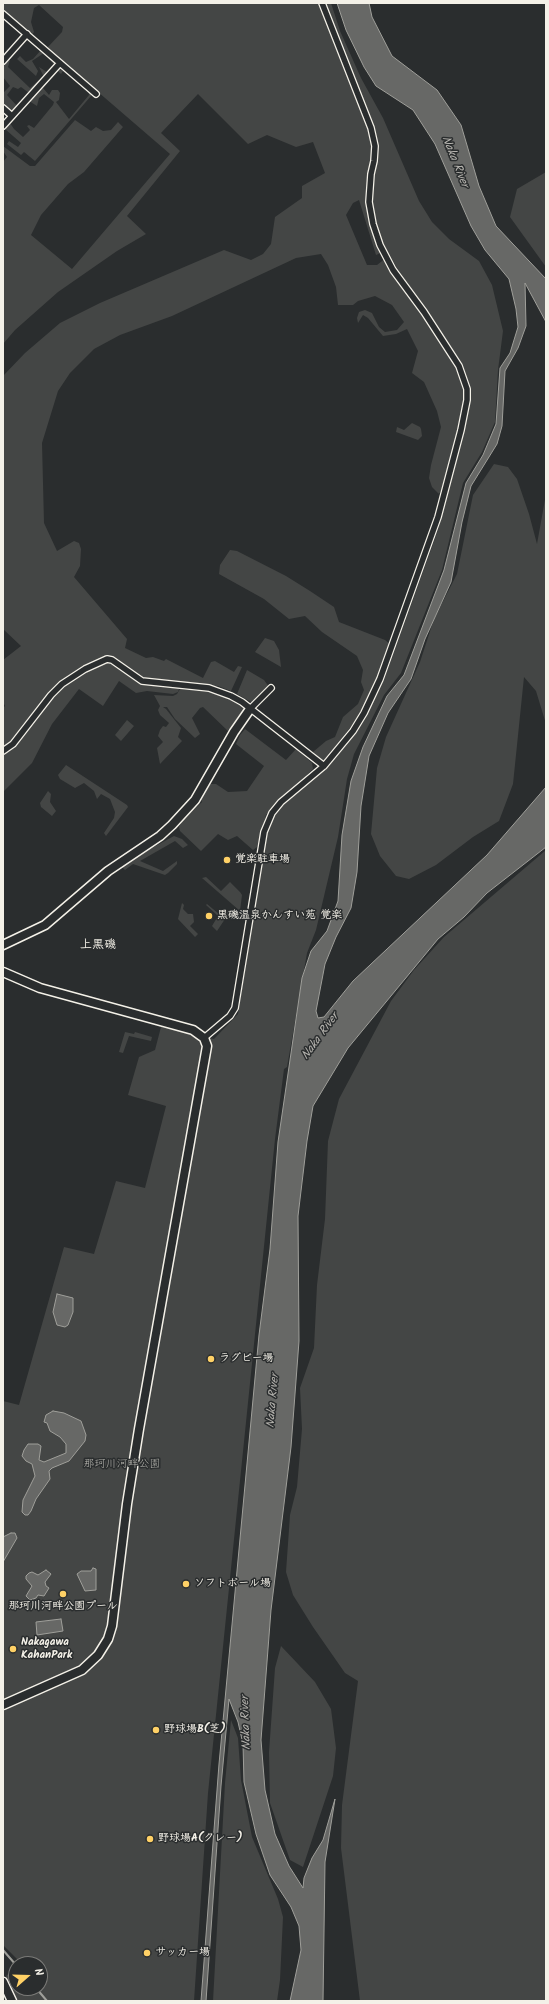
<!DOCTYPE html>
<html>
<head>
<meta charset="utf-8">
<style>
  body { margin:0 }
  #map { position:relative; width:549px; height:2004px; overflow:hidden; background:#2a2d2e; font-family:Kalam,sans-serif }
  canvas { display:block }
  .frame { position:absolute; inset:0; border:4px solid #f4f1e8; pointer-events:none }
  .north { position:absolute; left:8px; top:1956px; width:40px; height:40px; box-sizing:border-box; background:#2a2d2e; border:1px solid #7b7b78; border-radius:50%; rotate:70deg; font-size:11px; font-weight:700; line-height:16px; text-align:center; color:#f4f1e8 }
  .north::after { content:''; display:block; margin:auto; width:14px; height:18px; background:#ffd166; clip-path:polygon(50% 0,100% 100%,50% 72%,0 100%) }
</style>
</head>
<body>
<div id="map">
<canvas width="549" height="2004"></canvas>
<div class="frame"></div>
<div class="north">N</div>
</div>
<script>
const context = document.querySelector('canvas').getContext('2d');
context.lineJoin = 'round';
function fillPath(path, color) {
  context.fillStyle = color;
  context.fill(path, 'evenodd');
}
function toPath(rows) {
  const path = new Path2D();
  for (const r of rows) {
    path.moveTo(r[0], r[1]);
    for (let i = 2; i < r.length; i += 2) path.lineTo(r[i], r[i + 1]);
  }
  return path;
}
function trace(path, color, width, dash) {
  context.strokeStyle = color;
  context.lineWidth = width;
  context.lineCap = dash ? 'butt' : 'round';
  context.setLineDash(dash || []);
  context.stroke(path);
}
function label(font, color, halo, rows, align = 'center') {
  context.font = font + ' Kalam,"Klee One",sans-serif';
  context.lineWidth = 3;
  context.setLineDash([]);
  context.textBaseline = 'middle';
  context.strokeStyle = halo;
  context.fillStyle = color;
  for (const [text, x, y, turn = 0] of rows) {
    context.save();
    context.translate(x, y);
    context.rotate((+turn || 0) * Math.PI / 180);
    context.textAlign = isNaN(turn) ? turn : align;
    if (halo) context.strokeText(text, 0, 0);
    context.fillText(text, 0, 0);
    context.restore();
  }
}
const green = toPath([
  [3,3,331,3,340,31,361,78,383,118,419,201,432,222,449,239,479,261,492,285,503,331,498,370,495,422,482,452,463,483,442,570,401,673,384,695,354,754,347,779,338,837,316,930,307,953,287,1067,284,1069,275,1139,208,1793,194,2001,18,2001,6,1976,16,1967,16,1988,40,1988,40,1964,18,1964,20,1962,3,1945,3,1401,19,1405,64,1247,94,1254,116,1181,145,1188,166,1106,128,1095,139,1057,155,1050,161,1027,214,1039,238,1014,266,837,273,816,284,803,327,768,367,714,384,680,438,530,466,423,471,390,462,363,397,268,389,254,383,252,376,255,359,200,353,203,346,215,367,265,377,265,386,258,423,314,463,379,466,391,462,419,442,489,439,494,432,487,429,478,431,465,441,427,437,411,424,382,412,373,418,351,407,329,396,334,383,336,368,318,363,315,358,323,357,318,359,312,365,310,372,313,379,327,385,332,397,330,404,322,392,305,375,296,358,301,353,305,338,305,336,287,328,265,321,254,296,258,172,316,120,335,94,349,70,373,58,391,42,443,44,523,57,551,74,541,79,543,81,549,80,566,74,577,127,639,125,648,146,658,153,657,164,661,166,659,203,678,211,662,215,661,234,672,238,666,242,667,231,691,218,686,181,683,178,692,173,694,147,691,136,693,119,681,103,706,79,689,52,724,32,763,3,792,3,708,5,706,3,702,3,660,21,646,3,629,3,376,25,353,60,323,100,303,224,250,251,260,263,254,271,244,275,217,302,198,302,186,325,173,313,142,296,147,267,135,248,144,198,94,161,133,180,151,127,216,146,234,117,251,58,292,15,330,3,344,3,162,7,157,3,151,3,146,30,166,35,166,75,120,91,131,96,127,103,131,111,130,118,122,123,127,84,172,68,184,41,215,31,235,72,269,170,154,47,48,62,32,63,27,39,5,34,8,31,22,34,32,32,35,3,9],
  [41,50,56,62,55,64,44,77,39,67,47,72,54,65,44,53,32,61,38,71,36,76,17,59,20,56,26,62,33,59],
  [10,60,8,67,30,88,39,80,41,81,29,93,21,87,18,89,13,87,7,95,18,107,11,112,3,105,3,93,10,86,3,77,3,64],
  [58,68,63,71,61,74,58,71,43,88,49,95,52,90,58,90,60,93,59,100,56,102,69,119,89,95,88,90,91,92,91,96,35,161,24,152,21,155,7,144,9,141,18,147,21,143,5,129,10,123,14,129,23,137,30,130,27,126,29,125,34,128,53,105,54,102,44,94,39,98,37,106,29,101],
  [546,172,546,267,510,217,517,189],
  [412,423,420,427,421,429,422,436,418,440,396,432,397,427,404,430],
  [494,464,508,467,517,479,529,514,537,544,546,494,546,724,536,691,524,677,513,784,499,821,473,837,436,865,409,879,396,876,380,856,371,834,377,768,386,737,420,662,434,619,457,574,473,495],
  [230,550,237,551,286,576,310,591,334,607,339,622,385,640,390,644,378,679,362,713,324,760,321,760,313,752,326,741,335,737,343,717,358,704,364,690,361,682,363,670,357,656,322,632,305,616,289,619,264,599,219,574,220,565],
  [265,638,274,641,279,650,281,667,255,652],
  [247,670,264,680,269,687,254,702,251,702,237,694],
  [180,689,217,693,229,697,245,707,228,731,203,707,200,708,192,718,200,734,195,738,175,719,167,707,163,707,166,709,181,728,178,737,182,741,160,764,157,748,163,742,158,736,160,730,163,726,166,727,169,723,160,715,158,710,160,706,154,695,173,696,177,694],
  [127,720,134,726,121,741,115,735],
  [245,729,286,760,296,749,312,763,313,769,266,815,257,847,253,850,237,836,228,840,218,834,201,851,180,831,179,827,182,821,202,802,201,799,210,784,216,784,228,792,247,791,264,766,236,744,240,735],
  [66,765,127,805,128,807,106,836,104,833,114,818,115,812,110,799,101,794,97,799,94,791,84,783,75,788,60,779,58,775],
  [48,791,51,794,50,802,56,811,52,816,41,807,40,803],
  [174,836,182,839,188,845,183,848,175,841,140,861,163,871,177,861,177,864,168,873,165,875,133,864,125,870,123,868,123,865,135,857],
  [546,850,546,2001,360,2001,341,1848,342,1805,358,1681,345,1673,313,1627,293,1595,286,1572,290,1515,297,1487,302,1429,300,1388,314,1348,317,1285,325,1219,328,1141,339,1099,391,1001,414,970,444,937],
  [206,877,221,891,230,882,240,892,242,895,240,911,202,878],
  [182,903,184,905,183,909,188,914,193,914,194,922,190,926,198,934,195,937,178,919],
  [207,904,219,914,225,909,232,914,227,916,217,931,212,926,218,916,206,905],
  [125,1032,134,1034,135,1032,152,1037,151,1041,129,1036,123,1053,119,1052],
  [281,1646,315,1682,331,1709,336,1748,333,1776,303,1867,290,1860,270,1803,269,1752,275,1668],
  [231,1720,238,1738,241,1780,252,1837,278,1899,283,1917,280,1980,277,2001,213,2001,225,1783]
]);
const water = toPath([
  [337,3,369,3,372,17,392,56,437,90,461,125,479,186,496,226,546,279,546,322,525,283,526,326,518,348,505,371,502,426,497,444,471,486,462,522,451,582,425,639,411,679,388,713,369,756,361,806,357,872,351,908,336,937,325,964,316,1011,318,1018,324,1017,353,981,487,855,546,787,546,847,487,893,464,917,438,939,348,1048,313,1106,307,1141,298,1216,299,1341,291,1447,271,1610,261,1740,265,1790,275,1834,289,1866,303,1888,304,1878,312,1858,323,1840,335,1799,325,1862,323,2001,290,2001,301,1950,299,1926,291,1907,270,1875,256,1834,244,1782,243,1744,238,1722,229,1699,221,1786,206,2001,201,2001,219,1764,259,1335,270,1249,278,1142,302,978,311,951,327,931,338,901,342,835,351,781,363,747,387,696,404,675,444,570,466,483,483,455,496,424,500,368,510,353,518,327,516,309,509,279,485,250,471,226,435,144,413,110,376,86,364,67,346,30,337,3],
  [57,1294,73,1298,73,1312,68,1325,65,1327,57,1325,53,1312,57,1294],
  [53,1411,64,1413,81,1421,86,1435,85,1441,69,1461,52,1468,49,1471,50,1479,36,1499,31,1511,28,1515,25,1515,22,1512,23,1500,35,1476,32,1464,26,1461,22,1456,24,1450,28,1444,38,1444,41,1446,39,1460,44,1462,66,1453,66,1444,60,1437,50,1431,47,1423,44,1422,46,1415,53,1411],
  [11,1533,15,1533,17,1538,3,1562,3,1537,11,1533],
  [93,1568,96,1569,96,1590,85,1591,77,1574,81,1571,91,1571,93,1568],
  [46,1570,51,1574,45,1582,46,1586,49,1588,44,1596,38,1595,36,1598,30,1600,26,1596,32,1586,26,1579,26,1576,29,1573,32,1572,38,1575,46,1570],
  [61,1619,63,1631,37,1635,36,1622,61,1619]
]);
const stream = toPath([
  [3,1950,16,1965],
  [36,1988,47,2001]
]);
const street = toPath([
  [3,14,96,94],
  [3,61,27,34],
  [3,108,12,116],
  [3,126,60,63],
  [250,709,271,688],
  [3,751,13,744,51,695,62,684,85,669,107,659,112,660,142,681,209,688,231,696,242,702,324,766],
  [204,1038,230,1016,235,1008,264,832,272,813,281,802,324,766,353,731,364,713,380,679,438,517,461,430,467,400,467,389,459,366,424,312,393,270,380,245,373,224,369,202,371,174,374,161,375,146,371,128,322,3]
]);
const secondary = toPath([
  [3,945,45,925,108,871,160,836,172,825,195,800,234,732,250,709],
  [3,972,40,988,193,1030,204,1038,207,1046,139,1429,127,1504,112,1626,108,1639,98,1655,82,1670,3,1705],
  [3,1982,12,2001]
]);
const markers = [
  [227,860,4,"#ffd166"],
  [209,916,4,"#ffd166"],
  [211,1359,4,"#ffd166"],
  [186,1584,4,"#ffd166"],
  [63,1594,4,"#ffd166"],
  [13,1649,4,"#ffd166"],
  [156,1730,4,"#ffd166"],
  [150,1839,4,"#ffd166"],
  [147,1953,4,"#ffd166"]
];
const poiNames = [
  ["覚楽駐車場",235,860],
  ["黒磯温泉かんすい苑 覚楽",217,916],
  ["ラグビー場",219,1359],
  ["ソフトボール場",194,1584],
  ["那珂川河畔公園プール",63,1607,"center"],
  ["Nakagawa",21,1643],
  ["KahanPark",21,1656],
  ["野球場B(芝)",164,1730],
  ["野球場A(クレー)",158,1839],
  ["サッカー場",155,1953]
];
const parkNames = [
  ["那珂川河畔公園",122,1465]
];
const waterNames = [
  ["Naka River",454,162,68],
  ["Naka River",321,1037,-54],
  ["Naka River",274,1401,-85],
  ["Naka River",247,1723,-92]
];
const neighbourhoodNames = [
  ["上黒磯",98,946]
];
fillPath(green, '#444645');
fillPath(water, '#676866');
trace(water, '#9f9f9a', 1);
trace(stream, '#9f9f9a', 2);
trace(street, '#f4f1e8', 8);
trace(secondary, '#f4f1e8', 11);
trace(street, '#2a2d2e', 5.5);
trace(secondary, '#2a2d2e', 8);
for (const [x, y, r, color] of markers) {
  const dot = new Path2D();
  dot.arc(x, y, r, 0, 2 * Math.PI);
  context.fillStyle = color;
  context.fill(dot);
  trace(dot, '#2a2d2e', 1.5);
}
label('bold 11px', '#f4f1e8', '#2a2d2e', poiNames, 'left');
label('11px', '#b6b5af', '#2a2d2e', parkNames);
label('italic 12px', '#b5b3ae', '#2a2d2e', waterNames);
label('bold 12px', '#f4f1e8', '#2a2d2e', neighbourhoodNames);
</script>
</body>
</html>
